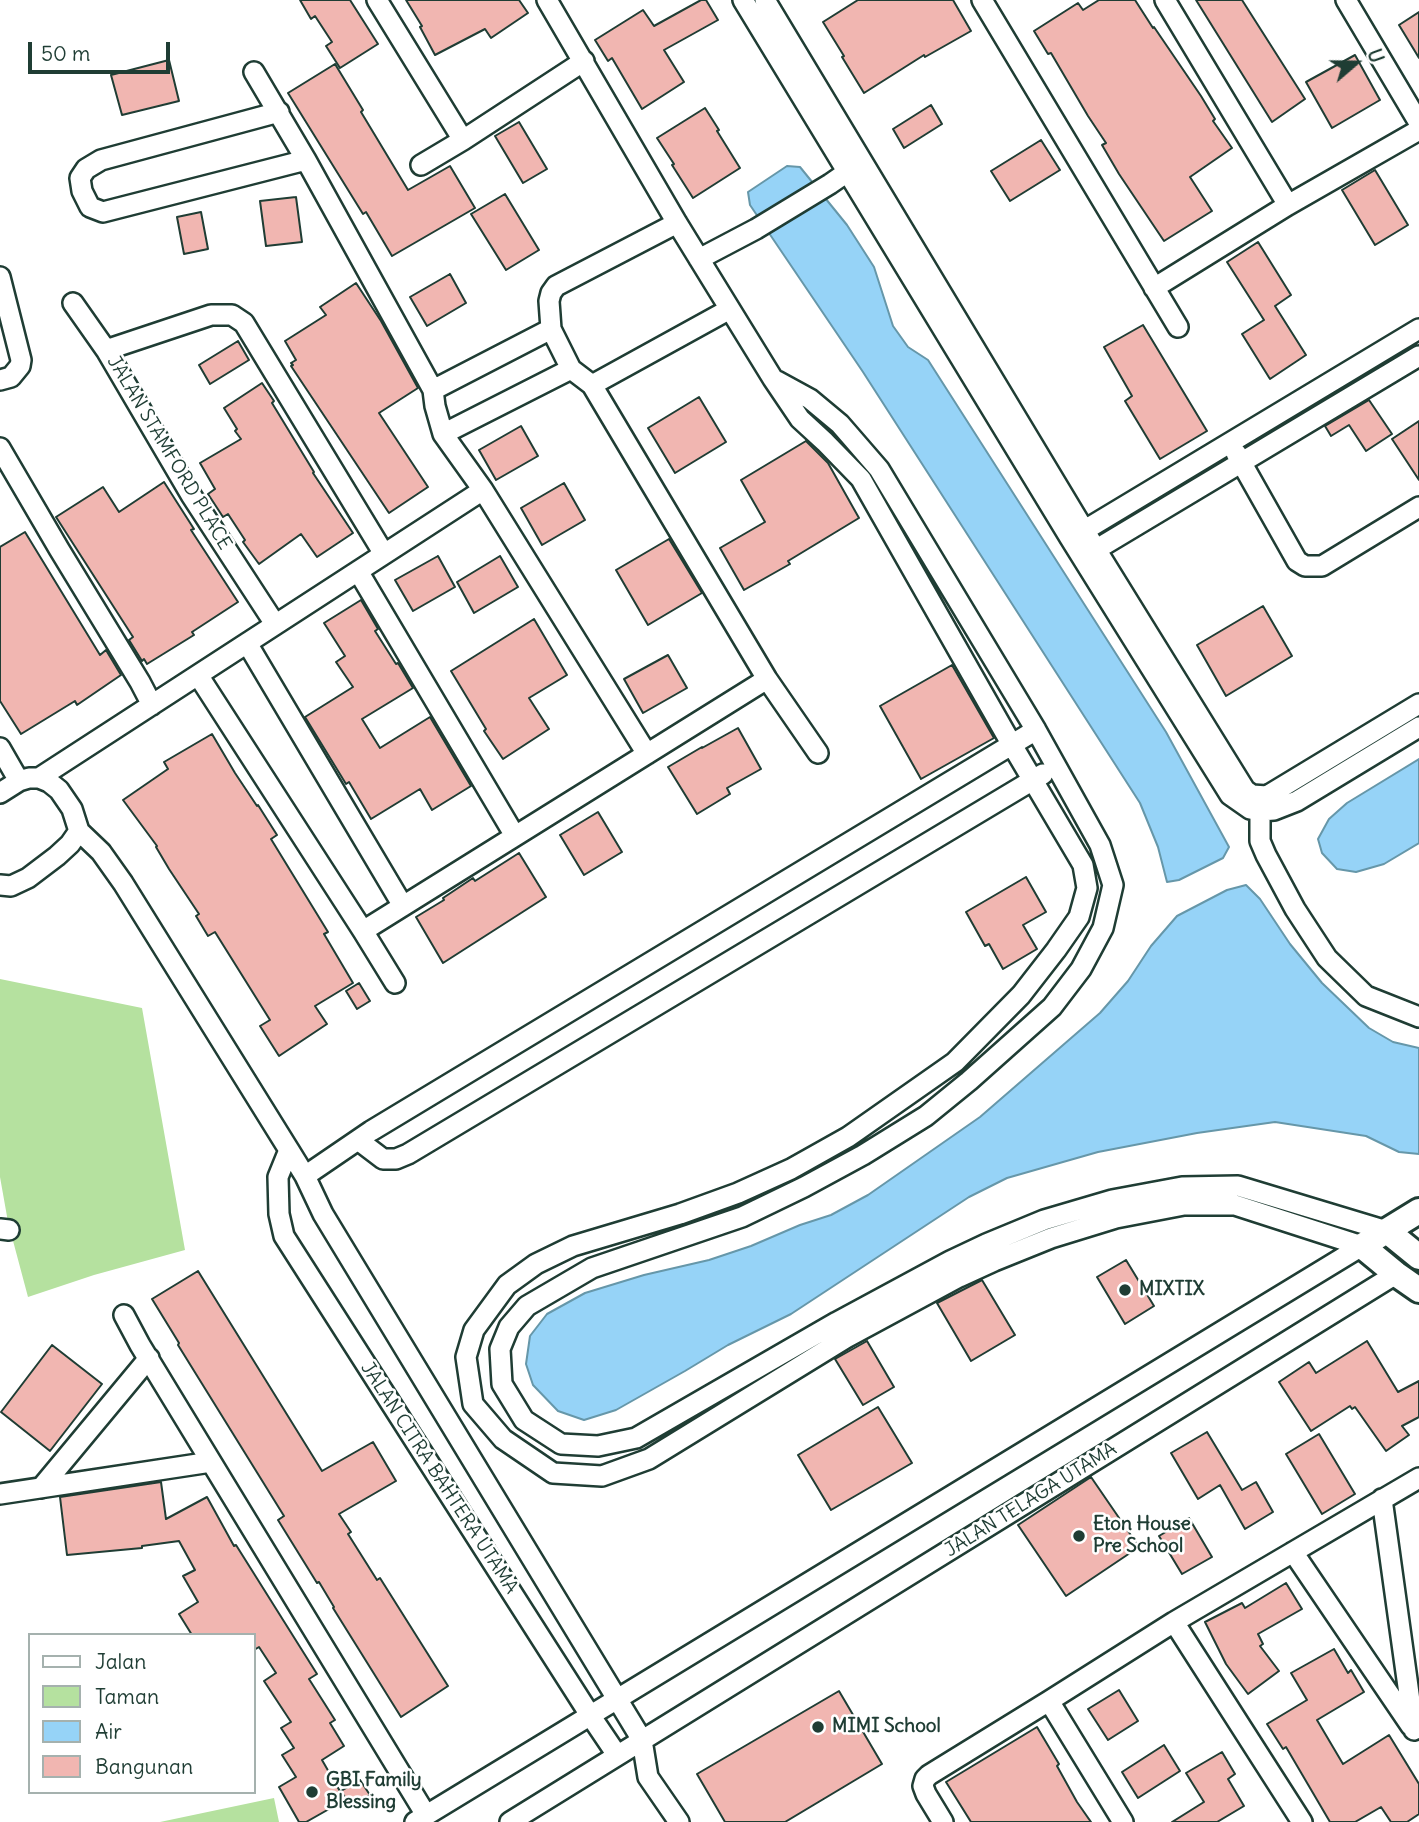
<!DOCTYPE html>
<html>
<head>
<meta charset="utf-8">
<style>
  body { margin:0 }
  #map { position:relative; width:1419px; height:1822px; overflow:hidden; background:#fff; font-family:Delius,sans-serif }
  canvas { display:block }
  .legend { position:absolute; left:28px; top:1633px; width:228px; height:161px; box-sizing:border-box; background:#fff; border:2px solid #a5b1ae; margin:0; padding:9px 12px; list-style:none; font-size:21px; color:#1f3d34 }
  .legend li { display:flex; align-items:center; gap:14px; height:35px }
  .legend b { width:35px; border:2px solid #a5b1ae }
  .north { position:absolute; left:1321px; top:28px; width:70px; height:70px; -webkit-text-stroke:5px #fff; paint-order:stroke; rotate:70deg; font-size:19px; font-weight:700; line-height:28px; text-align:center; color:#1f3d34 }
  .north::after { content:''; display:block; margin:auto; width:24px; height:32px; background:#1f3d34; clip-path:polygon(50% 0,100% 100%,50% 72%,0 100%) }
  .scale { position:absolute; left:28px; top:42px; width:142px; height:32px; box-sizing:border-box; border:4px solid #1f3d34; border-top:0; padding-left:9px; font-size:21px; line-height:24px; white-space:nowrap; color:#1f3d34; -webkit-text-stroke:5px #fff; paint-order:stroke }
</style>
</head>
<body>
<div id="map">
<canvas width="1419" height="1822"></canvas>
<ul class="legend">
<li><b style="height:9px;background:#fff"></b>Jalan</li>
<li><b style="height:19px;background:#b5e19f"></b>Taman</li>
<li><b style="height:19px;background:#96d3f7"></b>Air</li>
<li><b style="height:19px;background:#f1b6b1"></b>Bangunan</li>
</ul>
<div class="north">U</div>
<div class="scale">50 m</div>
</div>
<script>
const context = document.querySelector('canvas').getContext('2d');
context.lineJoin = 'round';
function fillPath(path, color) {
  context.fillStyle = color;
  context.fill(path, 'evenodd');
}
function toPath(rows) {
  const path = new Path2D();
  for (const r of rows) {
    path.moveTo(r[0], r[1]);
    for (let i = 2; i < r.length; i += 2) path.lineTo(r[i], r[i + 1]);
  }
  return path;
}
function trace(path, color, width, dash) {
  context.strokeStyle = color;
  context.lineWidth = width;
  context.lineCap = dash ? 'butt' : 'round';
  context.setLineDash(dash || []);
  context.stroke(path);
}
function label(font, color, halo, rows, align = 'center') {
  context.font = font + ' Delius,sans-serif';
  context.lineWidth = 5;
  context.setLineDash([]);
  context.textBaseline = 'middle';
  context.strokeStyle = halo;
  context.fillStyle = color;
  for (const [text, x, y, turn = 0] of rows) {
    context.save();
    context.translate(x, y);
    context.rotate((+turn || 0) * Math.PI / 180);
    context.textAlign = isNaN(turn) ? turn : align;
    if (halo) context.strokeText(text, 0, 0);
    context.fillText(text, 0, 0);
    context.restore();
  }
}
const green = toPath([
  [0,979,142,1008,185,1250,94,1275,28,1297,8,1222,0,1177],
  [274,1798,279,1822,160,1822]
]);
const water = toPath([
  [787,166,800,167,847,225,874,267,893,326,908,347,928,360,1166,732,1229,847,1223,858,1179,880,1167,882,1158,847,1140,803,863,372,750,205,748,192,787,166],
  [1419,759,1419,843,1384,864,1356,872,1337,869,1322,853,1318,839,1329,819,1347,803,1419,759],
  [1246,885,1260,899,1290,944,1322,983,1369,1028,1393,1042,1419,1048,1419,1154,1399,1152,1366,1136,1275,1122,1197,1133,1098,1152,1007,1178,969,1197,791,1314,728,1345,685,1371,616,1410,584,1420,558,1411,533,1385,526,1364,530,1336,547,1314,585,1293,644,1275,709,1260,751,1246,800,1225,831,1215,868,1195,980,1117,1100,1013,1128,981,1151,946,1177,916,1227,890,1246,885]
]);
const building = toPath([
  [300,0,350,0,378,44,340,68,326,46,332,42,315,16,311,19,300,0],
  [406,0,519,0,528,13,491,38,485,29,435,55,420,27,422,26,406,0],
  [701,0,706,0,718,20,664,50,684,82,642,109,612,58,608,61,595,40,643,10,654,26,701,0],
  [858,0,953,0,971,31,925,57,924,55,864,93,842,57,844,56,823,22,858,0],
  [1099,0,1135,0,1153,28,1154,27,1201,96,1215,119,1213,121,1232,148,1190,177,1212,211,1164,241,1119,174,1102,145,1106,143,1088,116,1051,53,1048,54,1034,31,1078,3,1083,10,1099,0],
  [1196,0,1242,0,1305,99,1272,122,1196,0],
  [1419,12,1419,58,1399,25,1419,12],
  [1355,55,1380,100,1332,128,1306,82,1355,55],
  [169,60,179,101,122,115,111,75,169,60],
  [335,64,363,110,361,112,408,190,450,166,475,208,392,256,366,212,363,214,288,93,335,64],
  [931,105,942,124,904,148,893,129,931,105],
  [705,108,719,130,717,131,740,168,693,198,672,165,674,164,657,138,705,108],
  [519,122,547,169,523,183,495,136,519,122],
  [1041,140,1060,170,1010,201,991,171,1041,140],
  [1375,170,1408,225,1375,245,1342,190,1375,170],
  [505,194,539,250,506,270,471,214,505,194],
  [296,197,302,242,266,246,260,201,296,197],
  [201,212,208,249,184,254,177,217,201,212],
  [1258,242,1291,295,1275,306,1306,355,1270,379,1242,334,1264,320,1227,262,1258,242],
  [450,274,466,303,427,326,410,297,450,274],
  [356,283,381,321,418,388,379,413,428,487,389,513,291,366,293,365,291,363,296,360,285,341,326,315,320,307,356,283],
  [1143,325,1207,431,1160,459,1125,401,1132,396,1104,347,1143,325],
  [238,341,249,360,210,384,199,365,238,341],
  [262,383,274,401,272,403,314,472,313,473,353,533,317,557,301,534,259,564,243,542,245,540,228,514,223,517,208,494,215,489,200,463,241,439,235,431,237,429,224,408,262,383],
  [699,397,726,442,675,473,648,428,699,397],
  [1369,400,1392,434,1366,451,1349,425,1331,436,1325,426,1369,400],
  [1419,421,1419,480,1392,439,1419,421],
  [521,426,538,456,496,480,479,450,521,426],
  [806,441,828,463,859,518,788,561,790,564,744,590,720,548,765,522,741,480,806,441],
  [164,482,194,529,191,530,238,602,192,632,194,635,147,664,144,659,142,661,129,640,133,637,56,517,103,487,119,512,164,482],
  [564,483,585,520,542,545,521,508,564,483],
  [25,532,100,655,106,650,121,675,77,705,75,701,21,734,0,701,0,547,25,532],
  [669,539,702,593,648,625,616,570,669,539],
  [438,556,455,587,413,611,395,580,438,556],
  [500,556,518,587,474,613,457,582,500,556],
  [361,600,378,629,375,631,396,664,398,663,413,688,362,719,380,748,430,717,471,786,432,810,420,789,371,819,349,782,346,784,305,717,353,687,336,662,345,656,324,623,361,600],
  [1263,606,1292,656,1226,696,1197,645,1263,606],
  [534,619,567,675,529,698,549,729,503,759,484,731,486,729,451,671,534,619],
  [668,655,687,688,643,713,624,679,668,655],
  [952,665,994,738,921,779,880,706,952,665],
  [738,728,761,769,727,788,730,794,697,814,668,767,702,747,702,748,738,728],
  [212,734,235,773,257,806,258,805,277,835,271,839,328,932,324,934,353,983,315,1006,327,1024,279,1056,260,1026,270,1020,215,932,208,936,196,916,199,914,169,869,156,847,157,846,123,800,168,769,164,762,212,734],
  [598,812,622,852,584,875,560,835,598,812],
  [519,853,546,897,443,963,416,917,444,900,443,898,473,878,475,881,519,853],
  [1026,877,1046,912,1023,925,1037,949,1003,969,989,944,985,946,966,912,1026,877],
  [359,983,370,1001,357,1009,346,991,359,983],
  [1126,1260,1154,1306,1125,1324,1097,1277,1126,1260],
  [198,1271,322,1471,373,1442,396,1481,339,1514,351,1532,348,1534,377,1580,380,1578,448,1686,401,1717,333,1608,334,1607,319,1582,317,1583,278,1520,284,1516,178,1345,179,1343,152,1299,198,1271],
  [982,1280,1015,1335,971,1361,937,1303,982,1280],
  [867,1341,894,1387,863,1405,835,1359,867,1341],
  [1367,1341,1398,1392,1419,1381,1419,1417,1402,1426,1409,1435,1386,1451,1355,1407,1352,1409,1350,1406,1311,1431,1279,1382,1309,1362,1316,1373,1367,1341],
  [52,1345,102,1384,50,1451,1,1412,52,1345],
  [878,1407,912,1463,831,1510,798,1455,878,1407],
  [1207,1432,1242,1490,1256,1482,1273,1512,1245,1529,1220,1485,1198,1499,1171,1453,1207,1432],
  [1319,1434,1355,1494,1322,1514,1286,1454,1319,1434],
  [1091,1477,1139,1547,1066,1596,1018,1525,1091,1477],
  [161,1482,166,1519,207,1497,234,1546,236,1545,317,1674,309,1679,335,1720,330,1723,344,1746,322,1760,345,1800,306,1822,299,1822,279,1787,296,1777,282,1755,294,1748,281,1728,291,1722,264,1681,276,1673,259,1647,254,1650,254,1635,192,1635,179,1614,198,1602,183,1576,195,1570,179,1541,142,1546,142,1548,67,1555,60,1497,161,1482],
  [1189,1518,1212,1557,1182,1574,1159,1536,1189,1518],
  [1286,1583,1302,1609,1258,1634,1263,1644,1260,1646,1279,1671,1248,1694,1226,1664,1205,1622,1242,1603,1245,1608,1286,1583],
  [1334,1649,1348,1673,1351,1670,1364,1692,1317,1720,1343,1764,1389,1735,1419,1784,1419,1814,1407,1822,1391,1822,1381,1807,1355,1822,1330,1822,1286,1747,1283,1749,1267,1724,1307,1700,1291,1673,1334,1649],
  [1119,1690,1138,1721,1108,1740,1088,1709,1119,1690],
  [839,1691,882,1764,785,1822,725,1822,697,1774,839,1691],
  [1037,1727,1059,1764,1057,1766,1077,1802,1091,1822,971,1822,946,1782,1037,1727],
  [1164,1745,1180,1771,1138,1798,1122,1772,1164,1745],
  [1222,1752,1235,1774,1228,1779,1244,1806,1217,1822,1172,1822,1204,1802,1186,1773,1222,1752],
  [360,1780,370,1795,351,1807,341,1791,360,1780]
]);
const minor = toPath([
  [377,0,463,140],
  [547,0,677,223,773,379,800,419,825,442,861,479,1012,745,1083,865,1087,888,1079,917,1056,950,1021,995,955,1062,848,1137,791,1169,738,1193,680,1214,573,1246,536,1264,507,1285,474,1330,466,1357,473,1404,503,1439,553,1473,602,1476,649,1459,846,1338,959,1277,994,1261,1051,1238,1116,1218,1184,1205,1235,1205,1362,1246],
  [743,0,1070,538,1230,795,1250,809,1260,811,1274,810,1297,801,1419,727],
  [765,0,1084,530,1245,790,1252,795,1267,796,1419,704],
  [982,0,1178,327],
  [1165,0,1288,205],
  [1346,0,1419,123],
  [254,72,306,160,433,390,435,406,443,434,483,490,647,754],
  [279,112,101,160,86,169,80,178,82,191,90,207,103,212,306,160],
  [421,165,463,140,584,61],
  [677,223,556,286,551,293,549,301,551,329,571,369,592,385,767,679,818,753],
  [699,259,756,229,830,184,856,166],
  [0,277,21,360,20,366,11,377,0,380],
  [1154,288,1288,205,1419,130],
  [73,303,106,350],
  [777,381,810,399,840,424,879,469,1036,730,1100,845,1113,885,1103,928,1081,969,1052,1007,969,1081,926,1116,863,1155,804,1187,742,1217,592,1268,527,1306,509,1327,500,1349,502,1384,524,1420,561,1444,598,1446,636,1438,837,1322,950,1261,986,1244,1044,1220,1112,1200,1182,1187,1238,1186,1387,1231],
  [592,385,730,309],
  [433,390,551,329],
  [443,434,571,369],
  [0,448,59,549,140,682,152,705],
  [1236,453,1297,561,1305,566,1322,566,1419,507],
  [1075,536,1419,329],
  [1087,555,1419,356],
  [358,571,515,836],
  [275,624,191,495,106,350,211,315,232,315,244,323,384,554],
  [247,643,403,906],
  [198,675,363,931,395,983],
  [0,748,19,781],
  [39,778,483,490],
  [0,793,19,781,29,778,39,778,49,782,59,790,72,809,79,831,70,844,57,856,28,878,11,886,0,885],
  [1260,801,1260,841,1266,855,1295,909,1327,958,1366,996,1419,1017],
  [79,831,101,852,123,883,289,1150],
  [363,931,767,679],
  [358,1140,383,1159,396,1159,408,1154,1043,774],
  [305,1176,371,1131,1036,730],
  [0,1229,9,1230],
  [124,1315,140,1345,426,1815],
  [41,1488,149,1358],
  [0,1494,211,1462],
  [1382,1499,1414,1730],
  [1293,1552,1411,1726],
  [1174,1622,1302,1822],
  [1049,1701,1123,1822],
  [617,1755,590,1715,284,1236,279,1214,278,1177,289,1150,305,1176,323,1214,642,1740,648,1777,679,1822],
  [415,1822,1362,1246],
  [510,1822,1396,1274],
  [943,1822,926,1794,923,1786,925,1779,929,1775,1049,1701,1174,1622,1419,1478]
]);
const major = toPath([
  [1419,1211,1362,1246,1396,1274,1419,1290],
  [1387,1231,1419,1257]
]);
const markers = [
  [1125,1290,7,"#1f3d34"],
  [1079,1536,7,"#1f3d34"],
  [818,1727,7,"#1f3d34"],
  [312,1792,7,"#1f3d34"]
];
const streetNames = [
  ["JALAN STAMFORD PLACE",169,453,59],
  ["JALAN CITRA BAHTERA UTAMA",439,1478,57],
  ["JALAN TELAGA UTAMA",1031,1500,-32]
];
const poiNames = [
  ["MIXTIX",1139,1290],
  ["Eton House",1093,1525],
  ["Pre School",1093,1547],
  ["MIMI School",832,1727],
  ["GBI Family",326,1781],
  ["Blessing",326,1803]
];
fillPath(green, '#b5e19f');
fillPath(water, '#96d3f7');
trace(water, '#6697a9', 2);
fillPath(building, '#f1b6b1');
trace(building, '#1f3d34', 2);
trace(minor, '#1f3d34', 24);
trace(major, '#1f3d34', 30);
trace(minor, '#fff', 19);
trace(major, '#fff', 24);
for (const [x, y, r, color] of markers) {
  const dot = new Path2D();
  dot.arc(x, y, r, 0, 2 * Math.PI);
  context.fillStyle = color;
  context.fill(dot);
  trace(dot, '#fff', 2.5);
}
label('19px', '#1f3d34', '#fff', streetNames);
label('bold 19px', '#1f3d34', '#fff', poiNames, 'left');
</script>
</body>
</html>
